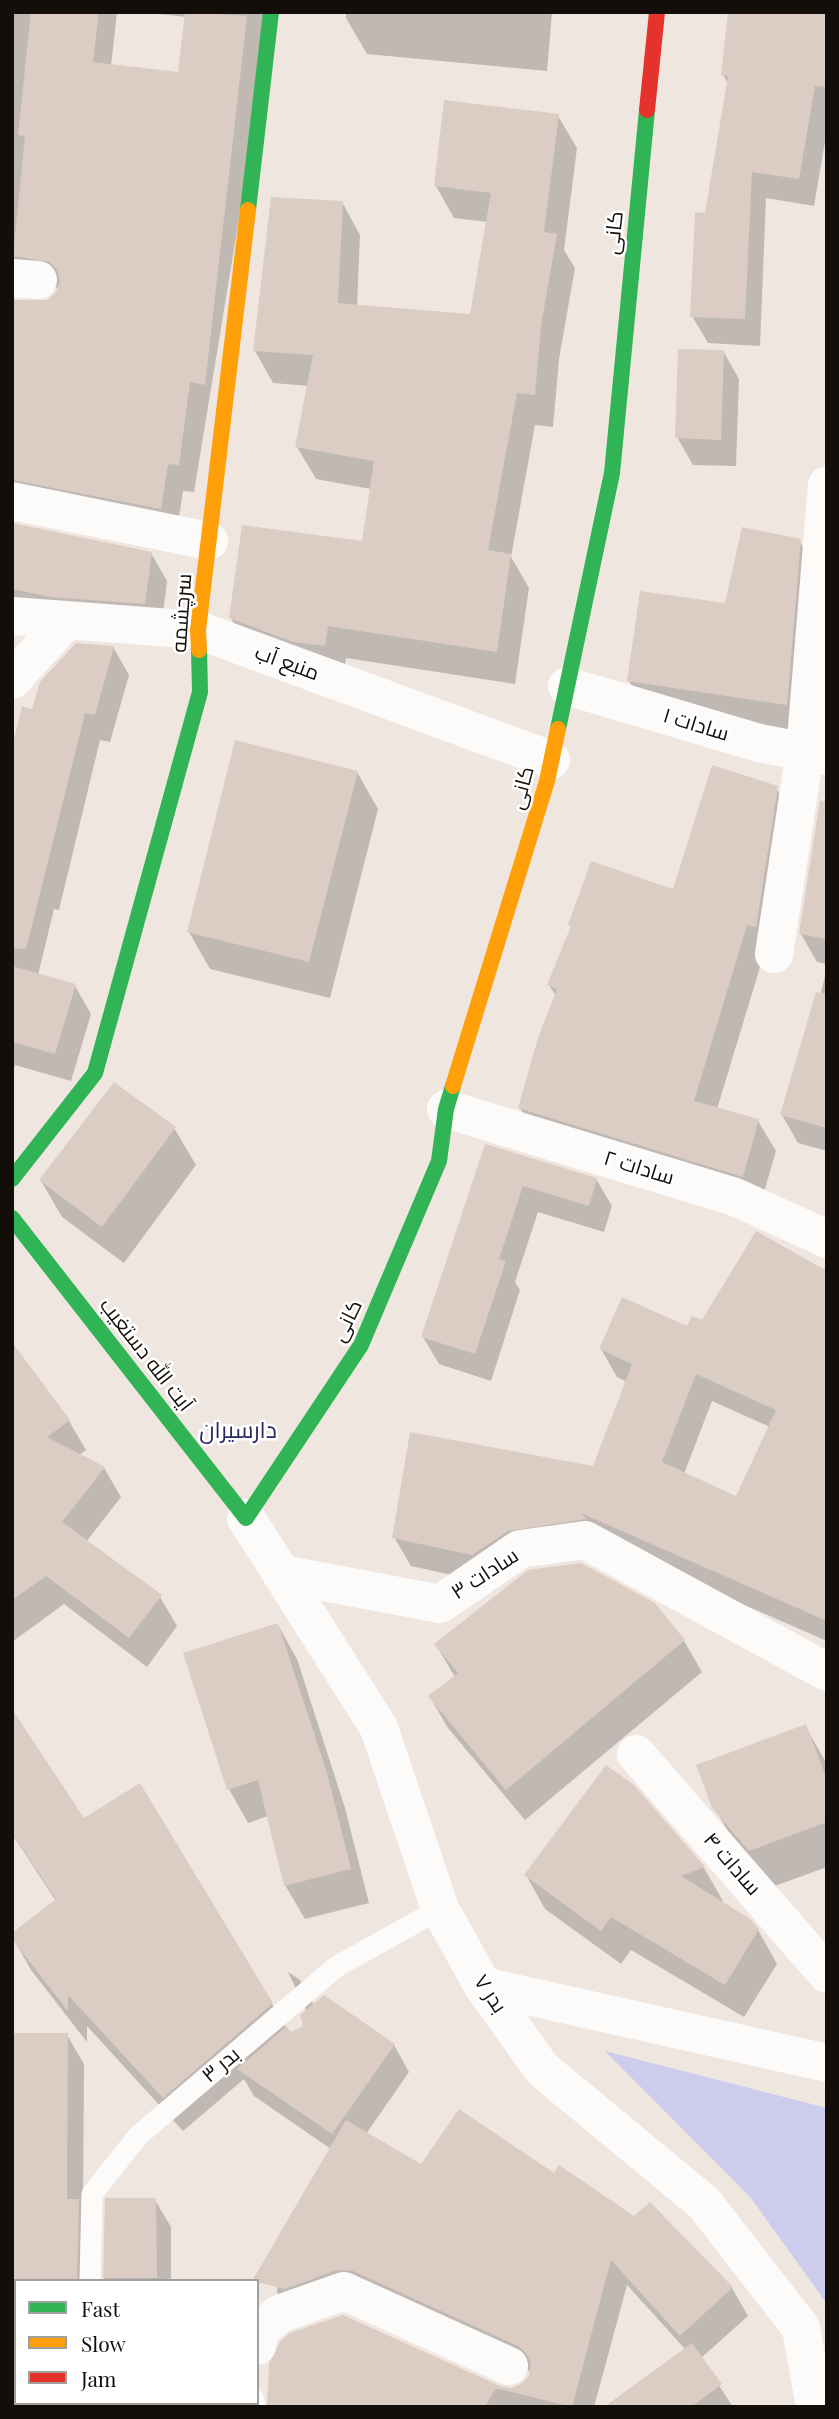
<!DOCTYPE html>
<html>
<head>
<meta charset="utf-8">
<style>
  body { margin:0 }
  #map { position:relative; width:839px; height:2419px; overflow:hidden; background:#f0e6e0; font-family:"Playfair Display",serif }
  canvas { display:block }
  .frame { position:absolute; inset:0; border:14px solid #130e0a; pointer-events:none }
  .legend { position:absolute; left:14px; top:2279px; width:245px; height:126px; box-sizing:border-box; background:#fff; border:2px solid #a19f9d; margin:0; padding:9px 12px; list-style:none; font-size:21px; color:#130e0a }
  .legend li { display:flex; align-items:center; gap:14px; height:35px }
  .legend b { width:35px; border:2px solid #a19f9d }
</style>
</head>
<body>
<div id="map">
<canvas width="839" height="2419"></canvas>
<div class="frame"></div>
<ul class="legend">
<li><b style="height:9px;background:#30b455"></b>Fast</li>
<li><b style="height:9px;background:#ff9f0a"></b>Slow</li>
<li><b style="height:9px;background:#e5322d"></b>Jam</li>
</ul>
</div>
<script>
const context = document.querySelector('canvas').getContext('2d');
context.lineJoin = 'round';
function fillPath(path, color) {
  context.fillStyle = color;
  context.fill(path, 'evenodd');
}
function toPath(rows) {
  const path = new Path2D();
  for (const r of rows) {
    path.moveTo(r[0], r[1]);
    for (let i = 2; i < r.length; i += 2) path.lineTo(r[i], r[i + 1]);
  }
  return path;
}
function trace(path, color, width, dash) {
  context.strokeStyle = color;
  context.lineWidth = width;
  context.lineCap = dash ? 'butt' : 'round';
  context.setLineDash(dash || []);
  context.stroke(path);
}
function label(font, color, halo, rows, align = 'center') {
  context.font = font + ' "Playfair Display",Cairo,serif';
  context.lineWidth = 5;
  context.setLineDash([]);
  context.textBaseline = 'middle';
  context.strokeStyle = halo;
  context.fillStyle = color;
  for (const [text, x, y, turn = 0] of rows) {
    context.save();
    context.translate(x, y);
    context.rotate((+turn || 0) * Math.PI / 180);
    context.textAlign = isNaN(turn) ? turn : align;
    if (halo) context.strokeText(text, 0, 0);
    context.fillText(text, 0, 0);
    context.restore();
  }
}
const green = toPath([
  [605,2051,827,2108,827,2304,751,2198]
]);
const shadow = toPath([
  [12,12,117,12,111,66,180,74,186,17,142,12,273,12,194,492,183,491,176,536,12,514,12,300,37,304,49,301,59,288,30,284,12,291],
  [346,12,552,12,547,71,367,54,346,18],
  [827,12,827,130,814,206,766,198,760,346,708,343,692,316,728,84,723,74],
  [558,116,577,148,564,250,575,268,559,359,553,427,535,425,511,557,529,588,515,684,346,658,343,678,249,650,231,618,363,543,371,489,316,479,297,447,309,386,273,383,255,351,342,202,360,235,357,306,471,315,487,222,454,218,436,186],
  [723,351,739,379,736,466,693,465,677,437],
  [12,525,151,553,167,581,161,631,12,612],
  [799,541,815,568,802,732,645,708,629,681,727,605],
  [113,647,129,675,110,742,100,740,59,910,54,909,38,975,75,986,91,1014,71,1081,15,1065,12,1077,12,755],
  [357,772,378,809,330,998,210,969,189,932],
  [776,788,794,818,764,954,717,1109,758,1121,776,1151,760,1206,538,1138,520,1108,556,996,549,985,572,928,570,925,674,891],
  [827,804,827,964,817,962,801,934],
  [827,967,827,1151,798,1143,782,1115,808,1048],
  [174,1128,196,1165,124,1263,62,1217,41,1181],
  [486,1146,596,1179,612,1206,604,1232,538,1212,515,1282,520,1290,491,1381,439,1364,423,1337],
  [827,1274,827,1641,596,1540,525,1559,489,1583,411,1566,394,1537,594,1468,627,1382,617,1377,601,1349,688,1328],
  [712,1401,770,1427,737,1498,684,1474],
  [12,1351,69,1421,86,1450,79,1455,104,1468,121,1497,86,1542,160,1597,177,1626,147,1667,64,1604,12,1642],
  [278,1625,297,1659,345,1808,369,1903,305,1919,285,1885,268,1816,248,1823,229,1789],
  [684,1641,702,1672,525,1820,448,1728,430,1697,455,1677,436,1645],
  [12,1713,83,1820,140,1786,290,2034,305,2027,307,2012,288,1972,300,1980,314,2005,394,2045,409,2072,366,2134,421,2166,554,2176,634,2218,650,2204,732,2288,748,2316,701,2358,733,2407,631,2407,686,2350,627,2285,594,2407,268,2407,499,2388,512,2389,523,2385,531,2372,370,2298,293,2319,277,2292,281,2234,331,2149,254,2096,244,2079,183,2131,87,2026,87,2042,31,1970,12,1936,56,1901,12,1834],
  [805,1726,827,1764,827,1867,772,1887,736,1845,714,1807],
  [633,1787,704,1868,723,1901,720,1902,758,1930,777,1964,744,2017,631,1950,621,1964,545,1909,526,1875],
  [12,2035,67,2035,84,2064,83,2210,94,2281,16,2281,16,2403,116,2403,118,2407,12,2407],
  [107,2200,155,2200,171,2227,171,2281,104,2281],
  [168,2403,225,2403,223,2407,166,2407]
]);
const building = toPath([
  [31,12,99,12,93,62,178,72,185,12,247,16,205,385,190,382,179,465,168,464,161,509,12,480,12,317,15,300,47,300,56,292,60,281,57,270,50,262,13,256,25,136,18,135],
  [728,12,827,12,827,87,815,86,799,179,752,172,745,319,690,317,695,212,705,213,728,76,721,75],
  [444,100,559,114,544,232,557,234,541,326,535,395,517,393,488,550,511,554,497,652,328,626,325,646,293,642,229,618,242,525,362,541,374,461,295,447,313,355,253,351,271,197,343,201,338,303,470,314,491,193,434,186],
  [678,349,724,350,721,440,675,438],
  [12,523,152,552,145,604,50,597,12,589],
  [742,527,801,539,787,705,627,681,640,591,725,603],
  [76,643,114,646,95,715,85,713,26,949,12,948,12,748,22,706,32,709,40,682],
  [235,740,358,771,309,962,187,932],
  [712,765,778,786,756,927,747,925,694,1101,759,1119,743,1177,518,1108,538,1038,557,989,547,985,571,926,568,925,591,861,673,889],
  [820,800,827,802,827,939,799,934],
  [12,966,76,984,55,1054,12,1042],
  [816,992,827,994,827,1128,780,1115],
  [114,1082,176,1127,102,1227,39,1180],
  [485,1144,597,1178,589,1206,523,1186,499,1259,506,1261,475,1354,421,1337],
  [756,1231,827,1271,827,1621,581,1513,586,1519,508,1531,472,1555,392,1538,410,1432,593,1466,632,1364,599,1349,622,1297,687,1326,692,1316,702,1320],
  [696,1374,776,1410,736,1496,662,1462],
  [12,1342,70,1420,47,1437,105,1467,62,1522,162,1595,129,1638,46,1576,12,1600],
  [581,1563,655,1603,685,1640,506,1790,428,1696,458,1673,434,1644,528,1570],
  [278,1623,327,1773,351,1869,284,1886,258,1780,227,1790,183,1653],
  [12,1709,84,1818,140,1783,273,2003,163,2098,68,1995,68,2011,12,1939,12,1933,56,1899,12,1833],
  [806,1724,827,1780,827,1822,749,1851,712,1808,696,1765],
  [606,1765,634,1785,705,1867,681,1876,749,1918,759,1929,725,1985,611,1917,601,1931,524,1875],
  [324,1995,395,2044,332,2134,237,2069,287,2026,291,2032,303,2026,300,2015],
  [12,2033,68,2033,67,2199,79,2199,77,2281,12,2281],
  [459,2109,554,2173,559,2165,634,2216,650,2202,733,2287,680,2336,611,2260,572,2407,496,2388,485,2407,267,2407,269,2363,280,2342,290,2333,343,2315,500,2386,512,2388,522,2383,529,2376,531,2363,526,2353,518,2346,353,2271,337,2270,285,2289,252,2281,346,2120,421,2164],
  [105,2198,156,2198,157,2278,103,2278],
  [692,2343,722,2384,691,2407,604,2407]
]);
const lane = toPath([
  [90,2281,92,2194,138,2136,336,1967,440,1909],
  [12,2390,16,2387]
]);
const street = toPath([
  [12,278,38,280],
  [12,501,209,541],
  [12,616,198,630,551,760],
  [12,680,66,621],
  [567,686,759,743,827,756],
  [774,954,805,752,827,485],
  [446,1109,735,1197,827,1239],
  [246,1518,379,1728,440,1909,483,1986,542,2069,704,2203,801,2328,815,2407],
  [282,1574,440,1604,520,1549,585,1540,827,1672],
  [636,1754,827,1974],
  [483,1986,827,2063],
  [257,2346,260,2331,279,2314,344,2291,509,2366],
  [201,2403,206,2407],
  [245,2407,246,2403]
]);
const fast = toPath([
  [248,210,271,12],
  [558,729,612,473,647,110],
  [12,1179,95,1073,200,692,199,650],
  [12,1218,246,1518,361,1345,439,1161,446,1109,453,1086]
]);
const slow = toPath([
  [199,650,198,630,248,210],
  [453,1086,547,781,558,729]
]);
const jam = toPath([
  [647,110,657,12]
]);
const streetNames = [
  ["کانی",614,233,-84],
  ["سرچشمه",182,613,-86],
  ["منبع آب",287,663,20],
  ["سادات ۱",696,725,17],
  ["کانی",522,788,-75],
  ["سادات ۲",639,1168,17],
  ["کانی",347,1321,-64],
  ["آیت الله دستغیب",146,1355,52],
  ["سادات ۳",485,1574,-33],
  ["سادات ۴",732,1864,49],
  ["بدر ۷",490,1994,56],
  ["بدر ۳",221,2065,-40]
];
const neighbourhoodNames = [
  ["دارسیران",238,1431]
];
fillPath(green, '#cecced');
fillPath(shadow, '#0003');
fillPath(building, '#dbcdc4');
trace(lane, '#fdfbfa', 21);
trace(street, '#fdfbfa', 38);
trace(fast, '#30b455', 16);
trace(slow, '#ff9f0a', 16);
trace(jam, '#e5322d', 16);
label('21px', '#130e0a', '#fff', streetNames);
label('23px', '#2a2761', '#fff', neighbourhoodNames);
</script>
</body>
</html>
